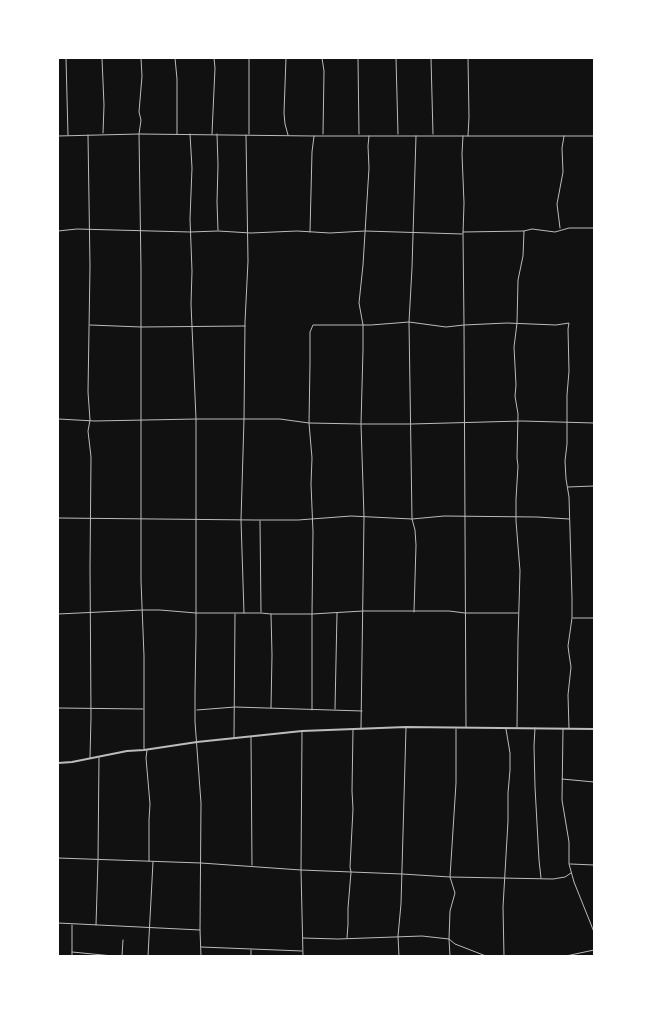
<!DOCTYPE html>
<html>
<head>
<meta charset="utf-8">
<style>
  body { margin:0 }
  #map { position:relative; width:652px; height:1014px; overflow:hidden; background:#111; font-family:Arial,sans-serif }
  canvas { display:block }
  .frame { position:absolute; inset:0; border:59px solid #fff; pointer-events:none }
</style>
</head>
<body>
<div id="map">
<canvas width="652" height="1014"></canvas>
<div class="frame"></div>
</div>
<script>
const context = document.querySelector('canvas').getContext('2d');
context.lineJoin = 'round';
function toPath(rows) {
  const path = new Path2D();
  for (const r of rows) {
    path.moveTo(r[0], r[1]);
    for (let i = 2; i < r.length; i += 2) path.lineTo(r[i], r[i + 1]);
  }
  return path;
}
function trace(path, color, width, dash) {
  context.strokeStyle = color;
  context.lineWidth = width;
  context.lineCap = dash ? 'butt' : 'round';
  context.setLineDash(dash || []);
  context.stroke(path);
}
const minor = toPath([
  [66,58,68,135],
  [102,58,104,105,103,133],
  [141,58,142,76,139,112,141,120,139,134,141,269,141,581,144,656,144,749],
  [175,58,177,79,177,134],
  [286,58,284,113,285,124,288,135],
  [322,58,324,71,323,134],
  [358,58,359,134],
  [396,58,398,134],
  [431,58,433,134],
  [190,134,192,168,190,219,192,271,191,304,196,419,196,635,195,692,195,722,201,803,200,930,201,956],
  [212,134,215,68,214,58],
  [217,134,218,165,217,202,218,230],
  [249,134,249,58],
  [88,135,90,266,88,392,90,420,88,431,91,457,90,567,91,717,90,758],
  [58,136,139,134,314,136,594,136],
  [463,136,462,154,464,203,463,234,464,325,466,727],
  [468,136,469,117,468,58],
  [560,228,557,204,563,172,562,148,564,136],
  [58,231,77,229,190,232,218,231,251,233,297,231,330,233,365,231,462,234],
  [310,232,312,152,314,136],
  [463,232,524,231,532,229,555,232,569,228,594,228],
  [90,325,141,327,245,326],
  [58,419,95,421,196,419,280,419,309,423,361,424,411,424,522,421,594,423],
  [568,487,594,486],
  [58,518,254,520,298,520,351,516,412,519,444,516,537,517,569,519],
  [260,521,261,612],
  [414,612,416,545,415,530,412,519,409,322,412,268,416,136],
  [244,613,241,520,244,419,245,322,248,261,246,135],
  [58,614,142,610,160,610,196,613,261,613,271,614,312,614,363,611,449,611,465,613,518,613],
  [573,618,594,618],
  [58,708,143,709],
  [271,708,272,655,271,614],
  [335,709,337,613],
  [197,710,235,707,362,711],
  [312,710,312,614,313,532,311,484,312,458,309,423,310,363,310,332,313,325,371,325,409,322,446,327,464,325,507,323,556,325,569,323,568,329,569,371,567,395,567,444,565,461,566,479,569,497,572,598,572,618,568,646,569,654,571,667,568,695,569,728],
  [517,727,518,639,520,571,516,521,516,499,518,466,517,458,518,414,515,396,516,385,514,347,517,323,518,280,523,256,524,231],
  [361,728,364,517,361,424,363,350,363,325,359,303,363,265,369,168,368,146,369,136],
  [535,728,534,746,535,787,539,860,541,878],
  [563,729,562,800,569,842,569,864,574,882,594,932],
  [302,732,301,870,303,956],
  [234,737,235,614],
  [251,737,252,865],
  [147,750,146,758,150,804,149,820,149,861],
  [562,779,594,782],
  [58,858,201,863,301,870,402,874,450,877,553,879,565,877,571,873],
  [570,864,594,865],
  [58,923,200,930],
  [72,925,72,956],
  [96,925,98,860,99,758],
  [303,938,338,939,422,936,449,939,455,944,486,956],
  [347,938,348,924,348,908,351,872,350,867,353,809,352,791,353,730],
  [201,947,302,951],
  [72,952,113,956],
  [122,956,123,940],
  [148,956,153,862],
  [251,956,251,950],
  [399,956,398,936,401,904,406,728],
  [450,956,449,939,450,911,455,893,450,877,456,783,456,729],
  [504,956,503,907,508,821,508,793,510,770,510,753,506,729],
  [566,956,594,950]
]);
const tertiary = toPath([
  [58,763,72,762,127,751,144,750,197,742,302,731,406,727,594,729]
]);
trace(minor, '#bcbcbc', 1);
trace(tertiary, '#bcbcbc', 2);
</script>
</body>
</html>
